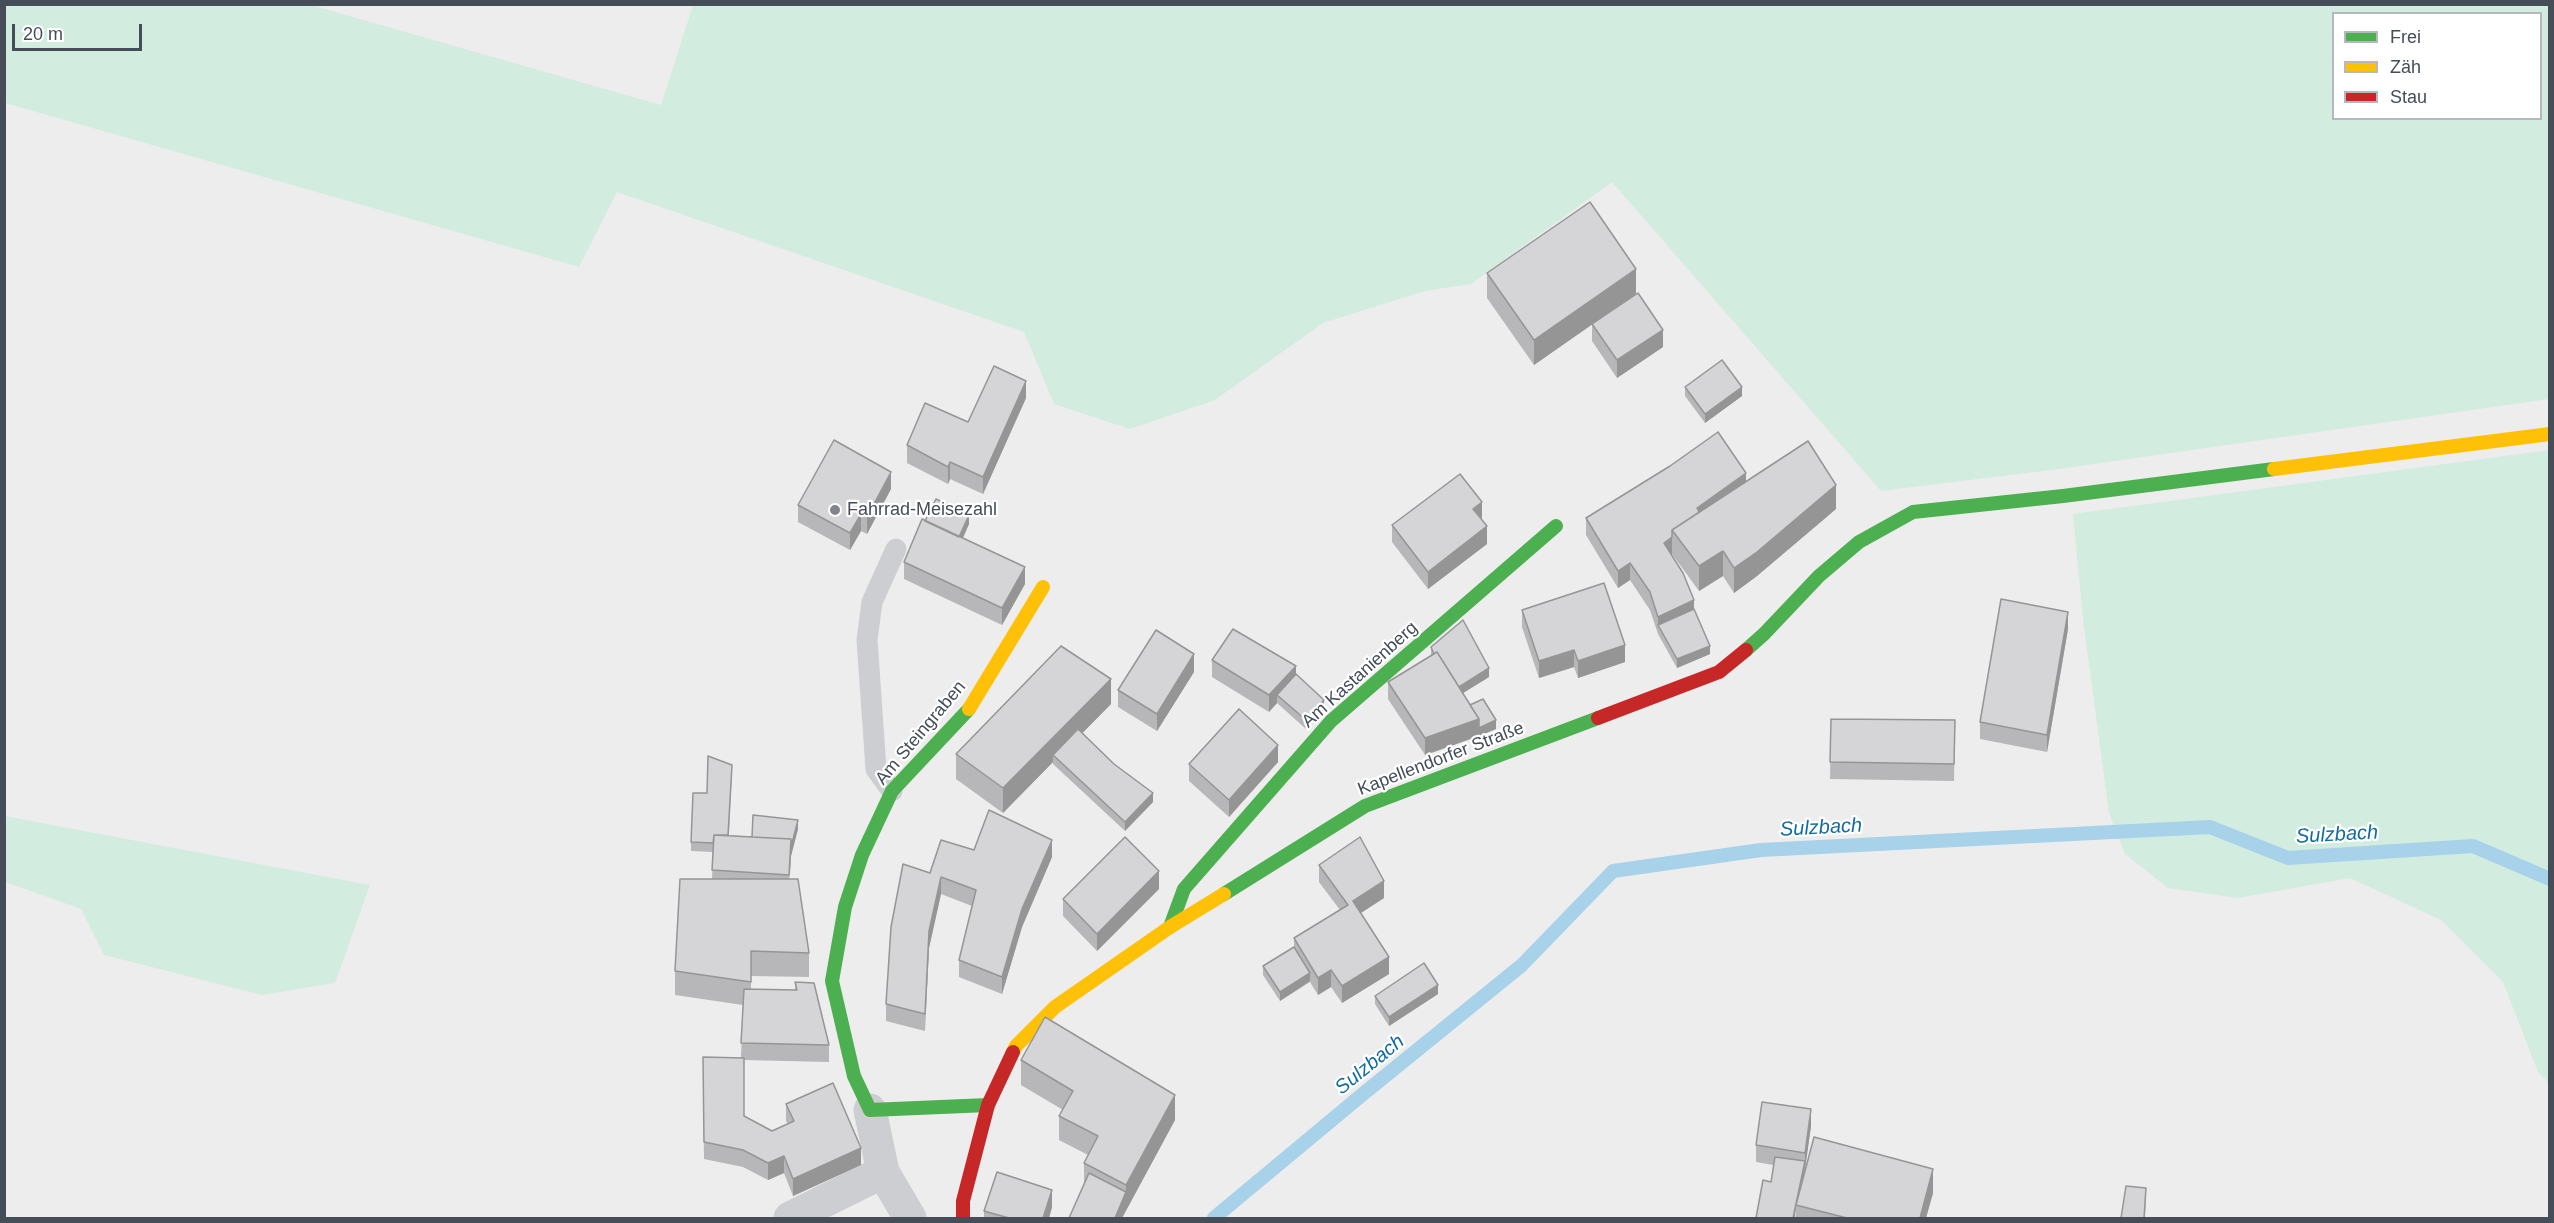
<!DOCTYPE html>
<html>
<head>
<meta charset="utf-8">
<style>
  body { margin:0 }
  #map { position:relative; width:2554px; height:1223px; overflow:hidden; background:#eeeded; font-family:Helvetica,sans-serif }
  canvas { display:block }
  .frame { position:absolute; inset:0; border:6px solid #454d59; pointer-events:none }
  .legend { position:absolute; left:2332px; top:12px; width:210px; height:108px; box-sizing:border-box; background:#fff; border:2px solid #b5b8bd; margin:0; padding:8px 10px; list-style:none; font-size:18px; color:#454d59 }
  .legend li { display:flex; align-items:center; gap:12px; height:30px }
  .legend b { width:30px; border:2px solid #b5b8bd }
  .scale { position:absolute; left:12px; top:24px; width:130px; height:27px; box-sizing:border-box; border:3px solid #454d59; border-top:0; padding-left:8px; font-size:18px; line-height:21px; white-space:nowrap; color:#454d59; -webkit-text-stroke:4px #fff; paint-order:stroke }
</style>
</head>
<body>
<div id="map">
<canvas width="2554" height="1223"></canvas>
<div class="frame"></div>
<ul class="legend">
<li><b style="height:8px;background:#4caf50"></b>Frei</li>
<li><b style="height:8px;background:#ffc107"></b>Zäh</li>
<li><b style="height:8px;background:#c62828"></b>Stau</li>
</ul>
<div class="scale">20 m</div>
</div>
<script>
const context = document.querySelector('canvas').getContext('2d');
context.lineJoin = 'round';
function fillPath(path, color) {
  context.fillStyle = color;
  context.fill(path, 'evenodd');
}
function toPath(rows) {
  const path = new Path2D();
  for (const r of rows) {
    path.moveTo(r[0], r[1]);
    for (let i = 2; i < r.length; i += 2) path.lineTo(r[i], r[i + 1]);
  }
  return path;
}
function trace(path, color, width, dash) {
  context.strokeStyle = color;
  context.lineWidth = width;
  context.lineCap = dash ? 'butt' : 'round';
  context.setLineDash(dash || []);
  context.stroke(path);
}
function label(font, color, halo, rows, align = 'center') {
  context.font = font + ' Helvetica,sans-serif';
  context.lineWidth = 4.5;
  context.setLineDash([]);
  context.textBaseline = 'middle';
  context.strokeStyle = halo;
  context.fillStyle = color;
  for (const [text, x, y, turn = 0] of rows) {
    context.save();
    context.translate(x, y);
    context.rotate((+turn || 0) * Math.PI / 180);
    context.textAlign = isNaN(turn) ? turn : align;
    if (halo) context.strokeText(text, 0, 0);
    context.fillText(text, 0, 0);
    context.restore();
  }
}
const green = toPath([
  [4,5,311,5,661,105,693,5,2549,5,2549,399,2059,469,1881,491,1612,182,1471,284,1425,291,1323,323,1215,400,1130,429,1054,404,1024,332,617,192,579,267,5,103],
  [2334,14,2540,14,2540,118,2334,118],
  [2549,450,2549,1083,2538,1072,2503,982,2441,920,2350,878,2238,898,2168,888,2125,854,2109,813,2083,620,2073,514],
  [5,816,370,885,335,983,262,995,104,955,81,909,5,882]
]);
const stream = toPath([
  [1214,1218,1363,1094,1522,965,1613,871,1761,850,2210,827,2288,858,2473,846,2550,879]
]);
const lane = toPath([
  [892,791,876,769,867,640,872,602,896,549]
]);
const street = toPath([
  [883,1172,910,1218],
  [790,1218,883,1172,870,1110]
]);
const fast = toPath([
  [1746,650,1764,634,1819,576,1859,542,1913,512,2063,496,2274,469],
  [969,709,892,791,862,855,845,907,832,981,854,1076,870,1110,988,1105],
  [1224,894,1365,806,1598,718],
  [1170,927,1184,889,1331,721,1556,526]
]);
const slow = toPath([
  [2274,469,2550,434],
  [969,709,1043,587],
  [1013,1052,1016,1046,1055,1007,1170,927,1224,894]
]);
const jam = toPath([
  [1598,718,1719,672,1746,650],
  [963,1218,963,1201,988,1105,1013,1052]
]);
const wall = toPath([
  [1487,273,1636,294,1610,312,1663,347,1617,378,1592,341,1592,324,1534,365,1487,298],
  [1685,387,1742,396,1705,423,1685,396],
  [1026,398,983,494,950,479,948,484,907,463,907,445,968,422],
  [1746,481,1836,509,1757,576,1734,593,1723,576,1699,591,1672,554,1672,555,1694,609,1710,654,1677,668,1658,634,1650,610,1630,580,1618,588,1586,535,1586,518],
  [891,489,867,534,861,531,850,550,798,522,798,505],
  [1482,519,1487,544,1428,589,1392,542,1392,525],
  [925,521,969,524,963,538,1025,584,1002,625,904,579,904,562],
  [1522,610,1625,662,1578,678,1574,667,1539,678,1522,627],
  [2068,629,2047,752,1980,739,1980,722],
  [1431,647,1489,677,1463,693,1470,705,1496,729,1479,736,1425,755,1388,699,1388,682,1431,656],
  [1212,660,1296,674,1324,709,1306,729,1277,703,1269,712,1212,677],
  [1194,672,1157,731,1118,707,1118,690],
  [1111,704,1082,733,1153,802,1125,831,1053,764,1053,762,1003,813,956,779,956,754],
  [1831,719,1955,737,1954,781,1830,779],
  [1278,762,1229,817,1189,781,1189,764],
  [732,773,729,835,752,837,798,829,791,856,789,879,809,953,809,977,751,976,751,989,795,990,795,982,829,1045,829,1062,744,1060,744,1116,772,1131,788,1124,786,1121,786,1104,861,1165,793,1196,784,1173,768,1180,743,1167,704,1159,703,1057,741,1058,743,1005,675,995,675,971,712,879,713,852,691,851,691,842,707,793],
  [974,850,1052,857,1022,927,1002,994,959,977,959,960,972,906,941,894,929,948,925,1031,886,1021,886,1004,930,873],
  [1319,865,1384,898,1361,913,1389,974,1342,1003,1331,987,1318,995,1310,982,1280,1001,1263,975,1263,966,1294,947,1294,938,1340,910,1319,882],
  [1159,889,1097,951,1063,916,1063,899],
  [1438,994,1389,1026,1375,1004,1375,996],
  [1021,1060,1175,1120,1122,1218,1069,1218,1084,1183,1084,1163,1088,1155,1059,1140,1059,1116,1063,1110,1021,1085],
  [1811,1126,1803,1181,1933,1193,1926,1218,1796,1218,1796,1212,1771,1182,1773,1165,1756,1162,1756,1145],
  [1052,1207,1049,1218,984,1218,984,1211]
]);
const shadedWall = toPath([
  [1636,269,1636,294,1534,365,1534,340],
  [1663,330,1663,347,1617,378,1617,360],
  [1026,381,1026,398,983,494,983,477],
  [1742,387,1742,396,1705,423,1705,414],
  [950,462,950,479,948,484,948,467],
  [891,472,891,489,867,534,867,517],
  [1746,473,1746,490,1703,521,1697,508],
  [1836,485,1836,509,1757,576,1734,593,1734,568],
  [1482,502,1482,519,1473,509],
  [861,514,861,531,850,550,850,533],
  [969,515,969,524,956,553,956,544],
  [1487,526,1487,544,1428,589,1428,572],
  [1672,537,1672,554,1664,560,1664,543],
  [1723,551,1723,576,1699,591,1699,566],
  [1630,563,1630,580,1618,588,1618,571],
  [1025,567,1025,584,1002,625,1002,608],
  [1694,600,1694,618,1658,625,1658,617],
  [2068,612,2068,629,2047,752,2047,735],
  [1625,645,1625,662,1578,678,1578,661],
  [1710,646,1710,654,1677,668,1677,659],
  [1574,650,1574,667,1539,678,1539,661],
  [1194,654,1194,672,1157,731,1157,714],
  [1296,666,1296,683,1277,695,1277,703,1269,712,1269,695],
  [1489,668,1489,677,1455,698,1455,689],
  [1111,679,1111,704,1057,759,1053,755,1053,762,1003,813,1003,788],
  [1324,700,1324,709,1306,729,1306,720],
  [1479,719,1496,720,1496,729,1479,736,1425,755,1425,738],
  [1278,745,1278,762,1229,817,1229,800],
  [1153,793,1153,802,1125,831,1125,822],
  [798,820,798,829,791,856,789,892,791,839],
  [1052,840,1052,857,1022,927,1002,994,1002,977,1022,909],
  [1159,871,1159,889,1097,951,1097,934],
  [941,877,941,894,929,948,925,1031,929,931],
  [1384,881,1384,898,1353,918,1353,901],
  [1389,957,1389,974,1342,1003,1342,986],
  [1331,970,1331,987,1318,995,1318,978],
  [1310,973,1310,981,1280,1001,1280,992],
  [1438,985,1438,994,1389,1026,1389,1017],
  [1175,1095,1175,1120,1122,1218,1115,1218,1126,1192,1126,1185],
  [1811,1109,1811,1126,1805,1170,1798,1206,1796,1205,1795,1218,1793,1218,1805,1161,1805,1153],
  [861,1148,861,1165,793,1196,793,1179],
  [784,1156,784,1173,768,1180,768,1163],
  [1933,1169,1933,1193,1926,1218,1920,1218],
  [2146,1188,2145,1218,2144,1218],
  [1052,1190,1052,1207,1049,1218,1043,1218]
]);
const building = toPath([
  [1590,202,1636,269,1534,340,1487,273,1590,202],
  [1638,293,1663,330,1617,360,1592,324,1638,293],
  [1722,360,1742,387,1705,414,1685,387,1722,360],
  [994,366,1026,381,983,477,950,462,948,467,907,445,925,403,968,422,994,366],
  [1718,432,1746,473,1697,508,1699,512,1672,530,1672,537,1664,543,1683,573,1694,600,1658,617,1650,592,1630,563,1618,571,1586,518,1670,466,1718,432],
  [834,440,891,472,867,517,861,514,850,533,798,505,834,440],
  [1808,441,1836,485,1757,552,1734,568,1723,551,1699,566,1672,530,1808,441],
  [1460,474,1482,502,1473,509,1487,526,1428,572,1392,525,1460,474],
  [936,499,969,515,959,537,925,521,936,499],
  [922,519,1025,567,1002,608,904,562,922,519],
  [1604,583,1625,645,1578,661,1574,650,1539,661,1522,610,1604,583],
  [2001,599,2068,612,2047,735,1980,722,2001,599],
  [1694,609,1710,646,1677,659,1658,625,1694,609],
  [1463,620,1489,668,1459,687,1437,652,1434,654,1431,647,1463,620],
  [1233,629,1296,666,1269,695,1212,660,1233,629],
  [1156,630,1194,654,1157,714,1118,690,1156,630],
  [1061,646,1111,679,1003,788,956,754,1061,646],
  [1437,652,1479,719,1425,738,1388,682,1437,652],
  [1296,674,1324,700,1306,720,1277,695,1296,674],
  [1483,699,1496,720,1479,728,1479,719,1470,705,1483,699],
  [1239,709,1278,745,1229,800,1189,764,1239,709],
  [1831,719,1955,720,1954,764,1830,762,1831,719],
  [1078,729,1114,764,1153,793,1125,822,1053,755,1078,729],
  [708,756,732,765,728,835,714,835,713,843,691,842,693,793,707,793,708,756],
  [989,810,1052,840,1022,909,1002,977,959,960,976,890,941,877,929,931,925,1014,886,1004,891,927,903,864,930,873,941,840,974,850,989,810],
  [753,815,798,820,791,847,791,839,752,837,753,815],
  [714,835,791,839,789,875,712,870,714,835],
  [1125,837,1159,871,1097,934,1063,899,1125,837],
  [1360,837,1384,881,1353,901,1389,957,1342,986,1331,970,1318,978,1294,938,1348,905,1319,865,1360,837],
  [680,879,798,879,809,953,751,951,751,982,675,971,680,879],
  [1294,947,1310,973,1280,992,1263,966,1294,947],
  [1424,963,1438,985,1389,1017,1375,996,1424,963],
  [795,982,814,983,829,1045,741,1043,744,989,797,990,795,982],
  [1045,1017,1175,1095,1126,1185,1084,1163,1098,1136,1059,1116,1073,1091,1021,1060,1045,1017],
  [703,1057,744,1058,744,1116,772,1131,794,1121,786,1104,833,1083,861,1148,793,1179,784,1156,768,1163,743,1150,704,1142,703,1057],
  [1762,1102,1811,1109,1805,1153,1756,1145,1762,1102],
  [1814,1137,1933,1169,1920,1218,1847,1218,1796,1205,1814,1137],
  [1775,1157,1805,1161,1793,1218,1756,1218,1763,1180,1771,1182,1775,1157],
  [997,1172,1052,1190,1043,1218,1009,1218,984,1211,997,1172],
  [1089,1173,1126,1192,1115,1218,1069,1218,1089,1173],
  [2126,1186,2146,1188,2144,1218,2121,1218,2126,1186]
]);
const markers = [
  [835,510,6,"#80858d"]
];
const poiNames = [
  ["Fahrrad-Meisezahl",847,510]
];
const streetNames = [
  ["Am Kastanienberg",1360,675,-42],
  ["Am Steingraben",921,733,-50],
  ["Kapellendorfer Straße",1441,759,-21]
];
const waterNames = [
  ["Sulzbach",1821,828,-3],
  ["Sulzbach",2337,835,-3],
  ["Sulzbach",1370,1065,-39]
];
fillPath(green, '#d2ece0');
trace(stream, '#a7d2ea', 14);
trace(lane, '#ccced1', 21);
trace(street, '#ccced1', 33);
trace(fast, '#4caf50', 14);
trace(slow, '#ffc107', 14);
trace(jam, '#c62828', 14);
fillPath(wall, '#b7b7b9');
fillPath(shadedWall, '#959596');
fillPath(building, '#d5d5d7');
trace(building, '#959596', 1.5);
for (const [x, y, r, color] of markers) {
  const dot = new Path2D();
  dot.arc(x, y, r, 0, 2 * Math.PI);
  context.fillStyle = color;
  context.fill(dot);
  trace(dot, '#fff', 2);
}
label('18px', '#454d59', '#fff', poiNames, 'left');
label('18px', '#454d59', '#fff', streetNames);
label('italic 20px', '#116ca1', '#fff', waterNames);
</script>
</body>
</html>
